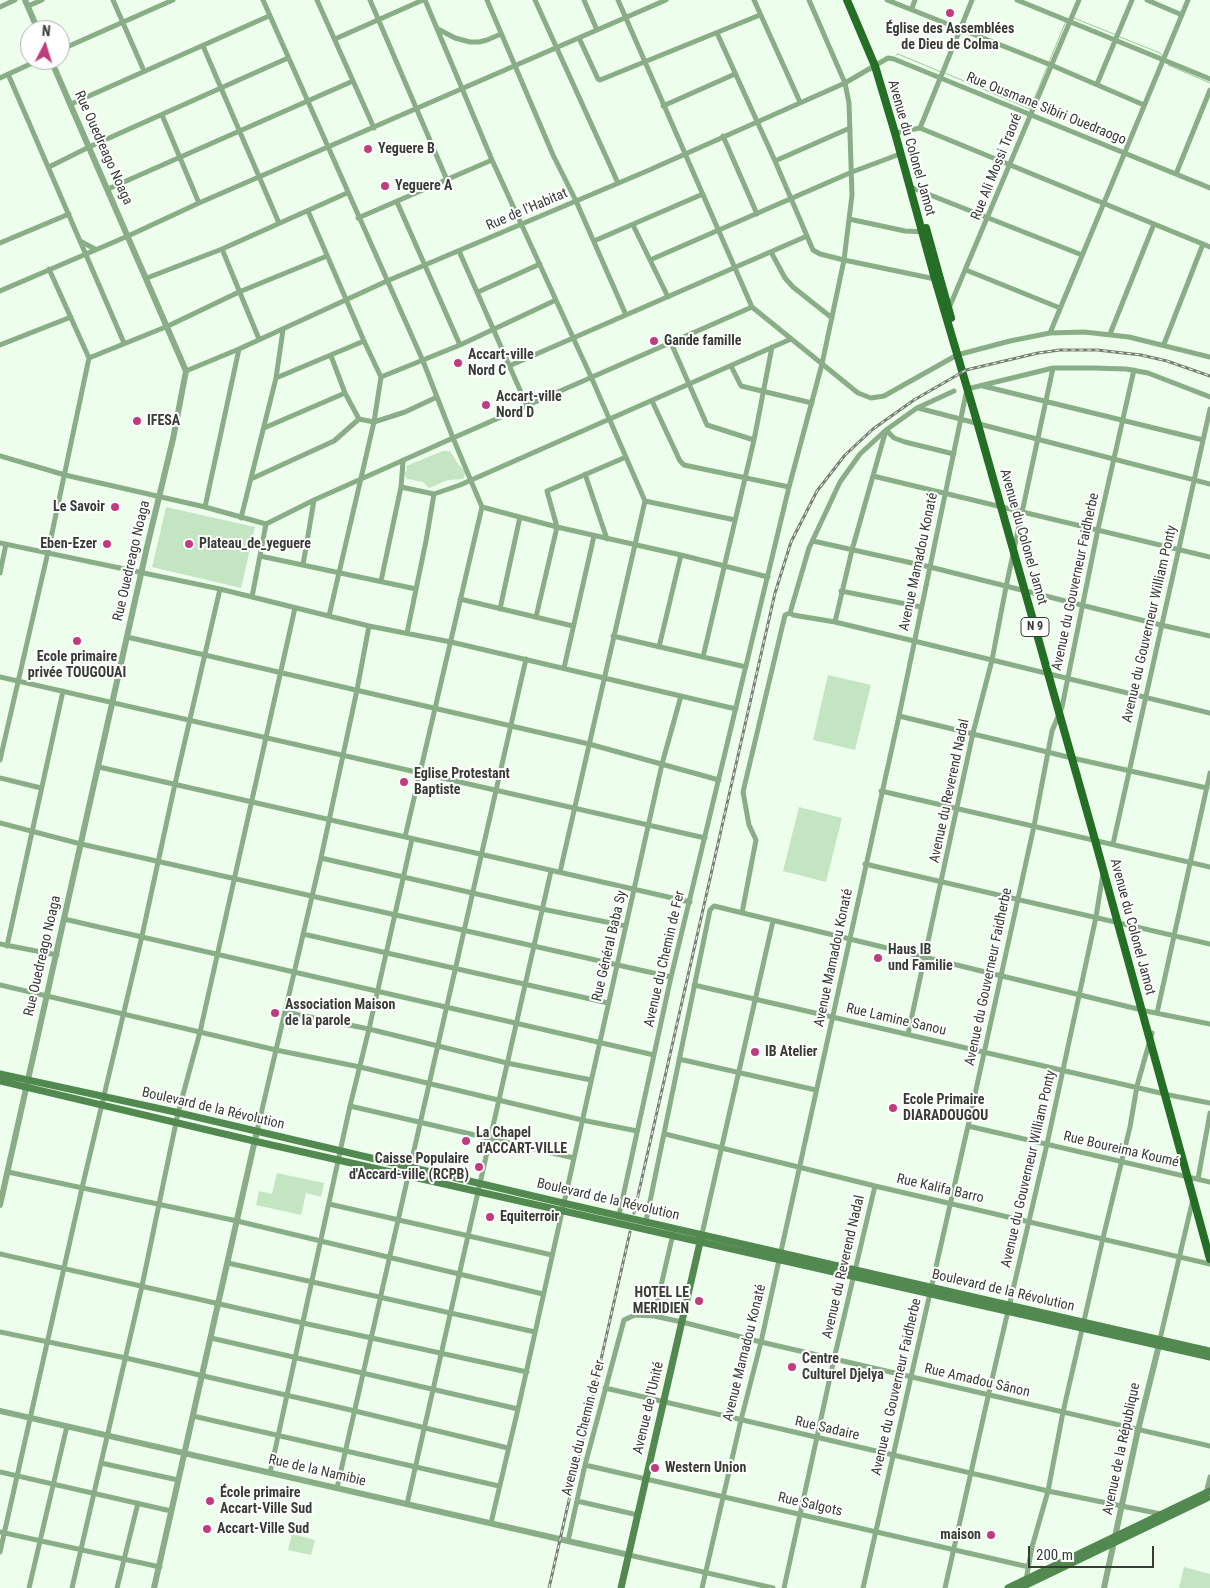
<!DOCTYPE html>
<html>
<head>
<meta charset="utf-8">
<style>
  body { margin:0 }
  #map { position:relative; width:1210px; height:1588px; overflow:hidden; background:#edfeec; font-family:"Roboto Condensed",sans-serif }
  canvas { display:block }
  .north { position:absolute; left:20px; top:20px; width:50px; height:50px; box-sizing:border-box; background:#fff; border:1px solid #afb1af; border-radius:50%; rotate:5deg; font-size:14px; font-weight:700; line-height:20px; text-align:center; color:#373d36 }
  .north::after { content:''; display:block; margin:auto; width:18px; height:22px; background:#c13c7f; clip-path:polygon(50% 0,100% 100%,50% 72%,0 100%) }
  .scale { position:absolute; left:1028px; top:1546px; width:126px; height:22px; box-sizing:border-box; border:2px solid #373d36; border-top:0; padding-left:6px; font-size:15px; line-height:18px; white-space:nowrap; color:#373d36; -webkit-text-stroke:4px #fff; paint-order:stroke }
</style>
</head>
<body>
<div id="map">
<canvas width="1210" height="1588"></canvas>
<div class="north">N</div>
<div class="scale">200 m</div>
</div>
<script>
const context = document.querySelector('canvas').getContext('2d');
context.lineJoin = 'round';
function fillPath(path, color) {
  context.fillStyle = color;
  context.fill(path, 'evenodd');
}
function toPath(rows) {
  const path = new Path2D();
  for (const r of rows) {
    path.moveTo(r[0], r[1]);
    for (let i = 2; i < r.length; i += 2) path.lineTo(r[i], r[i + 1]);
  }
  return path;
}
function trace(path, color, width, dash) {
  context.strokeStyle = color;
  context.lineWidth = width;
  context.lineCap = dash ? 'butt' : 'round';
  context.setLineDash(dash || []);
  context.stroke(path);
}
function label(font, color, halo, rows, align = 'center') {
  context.font = font + ' "Roboto Condensed",sans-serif';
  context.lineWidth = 4;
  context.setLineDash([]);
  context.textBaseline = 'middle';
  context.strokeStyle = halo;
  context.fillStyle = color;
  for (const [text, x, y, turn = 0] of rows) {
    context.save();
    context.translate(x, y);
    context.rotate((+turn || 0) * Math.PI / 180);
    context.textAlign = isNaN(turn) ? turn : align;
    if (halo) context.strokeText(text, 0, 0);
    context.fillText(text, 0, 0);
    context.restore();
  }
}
const green = toPath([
  [443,451,450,451,458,464,466,472,463,479,448,480,429,488,423,482,407,479,404,473,407,470,406,466],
  [166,507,255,527,241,588,152,567],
  [828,675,871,685,855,750,813,740],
  [799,807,842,818,826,882,783,871],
  [277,1173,324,1183,321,1197,306,1193,301,1215,256,1205,259,1191,272,1194],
  [292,1534,315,1540,311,1555,288,1550],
  [1184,1567,1210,1574,1210,1588,1179,1588]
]);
const stream = toPath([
  [1074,18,1116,35],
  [1120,37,1160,53,1163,57],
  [896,55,898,54,941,72],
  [1049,62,1066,21],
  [1168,65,1210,83],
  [945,73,1030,109,1048,65]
]);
const minor = toPath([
  [113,0,144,71],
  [263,0,423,361,453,438,482,507,405,837],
  [317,0,374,128],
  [370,0,447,180],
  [425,0,492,160,592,379,645,501,560,872],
  [487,0,553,155,576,201,626,315],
  [535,0,618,183],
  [584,0,597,30],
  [618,0,752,307,858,393,871,398,884,396,957,355,1010,341,1050,333,1084,332,1129,337,1210,357],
  [754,0,800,102],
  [887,0,1051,65,1144,105],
  [1017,0,1210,79],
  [1147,0,1182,15],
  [28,6,42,0],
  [0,7,15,0],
  [912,8,915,0],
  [438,29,455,38,470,42,479,42,487,40,501,34],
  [717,33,775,161,813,250,820,254,844,260,935,279],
  [579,38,598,79,600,80,760,15],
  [335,39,423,0],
  [203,46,279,223],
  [60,50,173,0],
  [8,74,124,343],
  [0,78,39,60],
  [1097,84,1132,0],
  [71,104,269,16],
  [663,106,735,74],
  [162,115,199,203],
  [920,128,972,0],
  [895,133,920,128,1210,247],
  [723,136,757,214],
  [775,161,850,128],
  [49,167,89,147,288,58],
  [1176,174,1210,90],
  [910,187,1082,255],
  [108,189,353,81],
  [397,202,460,345],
  [308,211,364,341,381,377,374,422,329,616],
  [358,218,492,160],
  [849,219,905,231,925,232],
  [633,225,668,297],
  [80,241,95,249],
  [594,241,703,194],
  [0,243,69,214],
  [222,249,259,339],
  [459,251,527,406],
  [771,252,785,278,793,287,832,318],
  [650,260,852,172,900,154],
  [966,270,1060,308],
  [147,278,222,249,347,193],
  [0,291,128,236,199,203,666,0],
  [478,292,540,264],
  [949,308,1079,0],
  [1050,333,1188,0],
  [1110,334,1154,224],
  [671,343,707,425,754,440],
  [1164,344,1203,244],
  [0,345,71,317],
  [331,356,345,393,359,419],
  [89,358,168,326,239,292,327,256],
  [509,366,807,236],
  [731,366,741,386,812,403],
  [186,371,239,349,387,281,647,171,845,83,888,58,894,59,1210,188],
  [381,377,460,345,556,300],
  [276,378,364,341],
  [983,386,1203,440],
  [954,391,917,408,886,430,860,454,840,482,809,548,790,613,793,615,835,622,914,641,1210,713],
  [652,401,680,461,684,465,789,487],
  [918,408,1210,484],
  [264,428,345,393],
  [0,456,65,475,205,507,266,524,314,500,453,438,752,307],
  [585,474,607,539],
  [873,476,1210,557],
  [251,479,334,441,359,419,374,422,405,412,437,397],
  [401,487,434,494,460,485,791,339],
  [645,501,735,520],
  [205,507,239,349],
  [482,507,557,527,681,555,768,577],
  [241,518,276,378,283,330],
  [813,541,930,567,1161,625,1210,636],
  [0,543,220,589,369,626,451,642,736,709],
  [260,556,416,589],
  [303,565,314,500],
  [0,573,6,544],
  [381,581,401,487,403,462],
  [841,591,921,607],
  [252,597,266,524],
  [460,599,573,626],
  [500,609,520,517],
  [536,617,557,527,547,491,626,457],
  [835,622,852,550,886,430,894,438,905,442,954,454],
  [407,633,426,541,434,494],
  [613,636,746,667],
  [127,637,589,744,719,780],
  [659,647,681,555],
  [703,657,754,440,772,347],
  [564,668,594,536],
  [0,677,705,838],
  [899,716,1072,758,1207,788],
  [0,760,48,552,89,358,49,269],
  [99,767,690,902],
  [0,778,41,788],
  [881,791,1210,867],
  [0,823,81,844,671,977],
  [1113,844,1210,409],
  [321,858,542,909,626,926],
  [865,864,1210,944],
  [742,913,756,840,749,825,743,792,785,615,790,613],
  [64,919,654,1055],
  [303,934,608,1003],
  [0,944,57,955],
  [7,946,63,691],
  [0,985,276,1050,360,1067,582,1120,637,1131],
  [694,985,1169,1095,1210,1103],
  [285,1012,369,1029,507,1063,591,1080],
  [1157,1013,1210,773],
  [908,1034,973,733,992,660,1006,587,1053,368],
  [679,1059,816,1090],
  [350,1106,574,1158],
  [968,1126,1210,1182],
  [257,1131,321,858,357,690,369,626],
  [665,1134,875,1186,1210,1264],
  [8,1172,237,1221,543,1294],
  [1198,1179,1210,1113],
  [329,1204,552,1255],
  [619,1215,671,977,789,487,822,364,844,260,852,195,849,103,845,83,809,0],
  [646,1221,710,910,714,906,1146,1011,1210,1024],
  [702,1234,773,921],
  [0,1254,303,1323,527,1372],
  [228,1263,535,1332],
  [654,1316,673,1234],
  [0,1332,126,1358,355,1411,508,1448],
  [211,1338,518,1409],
  [1160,1339,1193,1199],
  [605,1388,1048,1491,1161,1514],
  [193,1416,499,1486],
  [101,1463,178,1480],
  [585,1465,1029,1567],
  [0,1472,171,1511],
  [270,1473,350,1106,369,1029,412,839],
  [337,1488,526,659],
  [1206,1493,1210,1477],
  [577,1501,638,1515],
  [407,1504,551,871],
  [491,1523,518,1409,662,764,681,696],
  [0,1532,160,1567],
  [568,1541,585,1465,624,1320,635,1315,654,1316,682,1322,761,1342,1210,1446],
  [0,1552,82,1188,142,936,175,784,220,589],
  [629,1555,773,1588],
  [1026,1580,1032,1547,1048,1491,1063,1412,1103,1238,1130,1127,1137,1086,1152,1033],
  [29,1588,67,1426],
  [72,1588,142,1286,178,1113,200,1032,295,608],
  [117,1588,138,1503],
  [702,1588,741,1420,761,1342,899,716,967,389,1053,368,1093,368,1126,369,1148,373,1210,397],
  [784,1588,834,1359,875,1186],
  [863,1588,968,1126,1034,826,1048,752,1052,731,1062,707,1098,529,1134,370],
  [945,1588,990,1388,1047,1144,1096,917,1103,873]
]);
const tertiary = toPath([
  [25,0,38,30],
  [0,1205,147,547,173,439,186,371,51,60],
  [0,1411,629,1555],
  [154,1588,257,1131],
  [1104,1588,1138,1430,1160,1341]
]);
const secondary = toPath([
  [0,1074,175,1112,563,1203,1210,1351],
  [0,1081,254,1141,1210,1357],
  [621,1588,701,1238],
  [1008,1588,1210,1491],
  [1020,1588,1207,1498]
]);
const primary = toPath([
  [847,0,875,66,895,133,935,279,978,425,1095,840,1210,1259],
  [926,228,951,318]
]);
const rail = toPath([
  [634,1213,775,593,791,542,817,491,845,455,873,429,914,400,966,370,1038,353,1060,350,1097,350,1141,355,1167,361,1210,376],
  [549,1588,630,1232]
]);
const markers = [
  [950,13,5,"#c13c7f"],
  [368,149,5,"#c13c7f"],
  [385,186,5,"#c13c7f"],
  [654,341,5,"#c13c7f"],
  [458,363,5,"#c13c7f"],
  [486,405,5,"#c13c7f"],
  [137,421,5,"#c13c7f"],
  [115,507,5,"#c13c7f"],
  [107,544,5,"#c13c7f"],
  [189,544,5,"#c13c7f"],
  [77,641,5,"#c13c7f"],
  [404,782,5,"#c13c7f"],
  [878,958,5,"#c13c7f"],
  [275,1013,5,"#c13c7f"],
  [755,1052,5,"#c13c7f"],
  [893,1108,5,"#c13c7f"],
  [466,1141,5,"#c13c7f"],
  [479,1167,5,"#c13c7f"],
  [490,1217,5,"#c13c7f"],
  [699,1301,5,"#c13c7f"],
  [792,1367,5,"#c13c7f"],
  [655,1468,5,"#c13c7f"],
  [210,1501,5,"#c13c7f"],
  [207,1529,5,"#c13c7f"],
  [991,1535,5,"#c13c7f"]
];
const shields = [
  [1035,627,28]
];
const shieldNames = [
  ["N 9",1035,627]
];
const poiNames = [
  ["Église des Assemblées",950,29,"center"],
  ["de Dieu de Colma",950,45,"center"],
  ["Yeguere B",378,149],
  ["Yeguere A",395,186],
  ["Gande famille",664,341],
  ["Accart-ville",468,355],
  ["Nord C",468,371],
  ["Accart-ville",496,397],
  ["Nord D",496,413],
  ["IFESA",147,421],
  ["Le Savoir",105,507,"right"],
  ["Eben-Ezer",97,544,"right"],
  ["Plateau_de_yeguere",199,544],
  ["Ecole primaire",77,657,"center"],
  ["privée TOUGOUAI",77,673,"center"],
  ["Eglise Protestant",414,774],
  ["Baptiste",414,790],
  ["Haus IB",888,950],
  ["und Familie",888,966],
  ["Association Maison",285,1005],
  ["de la parole",285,1021],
  ["IB Atelier",765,1052],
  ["Ecole Primaire",903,1100],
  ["DIARADOUGOU",903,1116],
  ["La Chapel",476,1133],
  ["d'ACCART-VILLE",476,1149],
  ["Caisse Populaire",469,1159,"right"],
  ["d'Accard-ville (RCPB)",469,1175,"right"],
  ["Equiterroir",500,1217],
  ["HOTEL LE",689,1293,"right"],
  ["MERIDIEN",689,1309,"right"],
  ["Centre",802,1359],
  ["Culturel Djelya",802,1375],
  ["Western Union",665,1468],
  ["École primaire",220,1493],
  ["Accart-Ville Sud",220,1509],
  ["Accart-Ville Sud",217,1529],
  ["maison",981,1535,"right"]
];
const streetNames = [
  ["Rue Ousmane Sibiri Ouedraogo",1046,109,22],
  ["Rue Ouedreago Noaga",103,148,66],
  ["Avenue du Colonel Jamot",911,148,74],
  ["Rue Ali Mossi Traoré",997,167,-68],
  ["Rue de l'Habitat",527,210,-23],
  ["Avenue du Colonel Jamot",1023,537,74],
  ["Rue Ouedreago Noaga",132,561,-77],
  ["Avenue Mamadou Konaté",919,562,-78],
  ["Avenue du Gouverneur Faidherbe",1076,582,-78],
  ["Avenue du Gouverneur William Ponty",1150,624,-77],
  ["Avenue du Reverend Nadal",950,791,-78],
  ["Avenue du Colonel Jamot",1132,927,75],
  ["Rue Général Baba Sy",610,946,-77],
  ["Rue Ouedreago Noaga",43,956,-77],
  ["Avenue Mamadou Konaté",834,958,-78],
  ["Avenue du Chemin de Fer",665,959,-77],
  ["Avenue du Gouverneur Faidherbe",989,977,-78],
  ["Rue Lamine Sanou",896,1020,13],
  ["Boulevard de la Révolution",213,1109,13],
  ["Rue Boureima Koumé",1121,1150,13],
  ["Avenue du Gouverneur William Ponty",1029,1169,-77],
  ["Rue Kalifa Barro",940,1189,13],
  ["Boulevard de la Révolution",608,1200,13],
  ["Avenue du Reverend Nadal",844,1267,-77],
  ["Boulevard de la Révolution",1003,1291,13],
  ["Avenue Mamadou Konaté",745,1353,-76],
  ["Rue Amadou Sânon",977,1381,13],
  ["Avenue du Gouverneur Faidherbe",897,1387,-77],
  ["Avenue de l'Unité",649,1408,-77],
  ["Avenue du Chemin de Fer",584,1428,-76],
  ["Rue Sadaire",827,1429,13],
  ["Avenue de la République",1122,1449,-78],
  ["Rue de la Namibie",317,1471,13],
  ["Rue Salgots",810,1505,13]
];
fillPath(green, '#c3e5c1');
trace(stream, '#98cb95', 1);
trace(minor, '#89ae87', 5);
trace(tertiary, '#89ae87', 6);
trace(secondary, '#528950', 7);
trace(primary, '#246e26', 8);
trace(rail, '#778176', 3);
trace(rail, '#fff', 1, [4]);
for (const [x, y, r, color] of markers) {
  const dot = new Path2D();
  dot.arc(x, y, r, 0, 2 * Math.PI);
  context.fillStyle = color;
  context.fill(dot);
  trace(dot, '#fff', 2);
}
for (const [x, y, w] of shields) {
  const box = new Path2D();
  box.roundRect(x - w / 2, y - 9.5, w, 19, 4);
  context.fillStyle = '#fff';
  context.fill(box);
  trace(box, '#373d36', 1);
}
label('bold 12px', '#373d36', null, shieldNames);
label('bold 14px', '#373d36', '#fff', poiNames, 'left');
label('14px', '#373d36', '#fff', streetNames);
</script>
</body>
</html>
